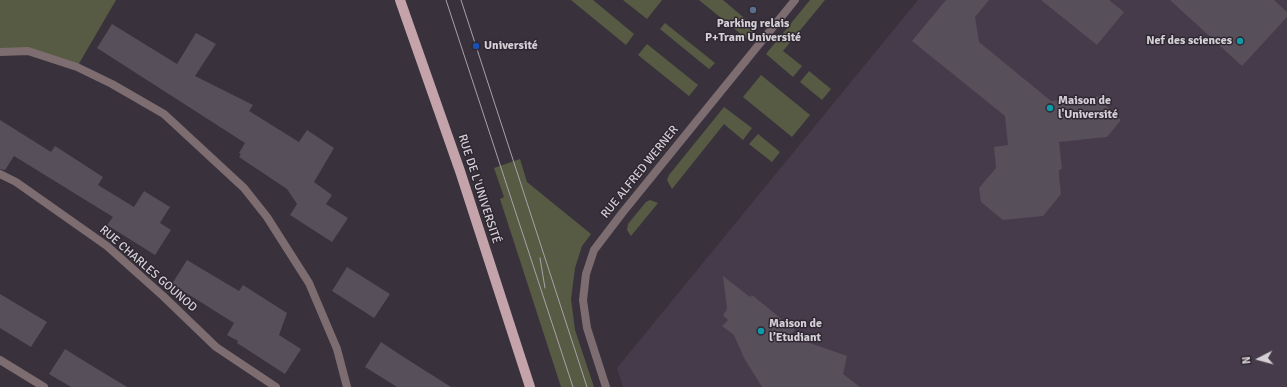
<!DOCTYPE html>
<html>
<head>
<meta charset="utf-8">
<style>
  body { margin:0 }
  #map { position:relative; width:1287px; height:387px; overflow:hidden; background:#39323c; font-family:Signika,sans-serif }
  canvas { display:block }
  .north { position:absolute; left:1239px; top:339px; width:40px; height:40px; -webkit-text-stroke:3px #2f2832; paint-order:stroke; rotate:264deg; font-size:11px; font-weight:700; line-height:16px; text-align:center; color:#d4d0d6 }
  .north::after { content:''; display:block; margin:auto; width:14px; height:18px; background:#d4d0d6; clip-path:polygon(50% 0,100% 100%,50% 72%,0 100%) }
</style>
</head>
<body>
<div id="map">
<canvas width="1287" height="387"></canvas>
<div class="north">N</div>
</div>
<script>
const context = document.querySelector('canvas').getContext('2d');
context.lineJoin = 'round';
function fillPath(path, color) {
  context.fillStyle = color;
  context.fill(path, 'evenodd');
}
function toPath(rows) {
  const path = new Path2D();
  for (const r of rows) {
    path.moveTo(r[0], r[1]);
    for (let i = 2; i < r.length; i += 2) path.lineTo(r[i], r[i + 1]);
  }
  return path;
}
function trace(path, color, width, dash) {
  context.strokeStyle = color;
  context.lineWidth = width;
  context.lineCap = dash ? 'butt' : 'round';
  context.setLineDash(dash || []);
  context.stroke(path);
}
function label(font, color, halo, rows, align = 'center') {
  context.font = font + ' Signika,sans-serif';
  context.lineWidth = 3;
  context.setLineDash([]);
  context.textBaseline = 'middle';
  context.strokeStyle = halo;
  context.fillStyle = color;
  for (const [text, x, y, turn = 0] of rows) {
    context.save();
    context.translate(x, y);
    context.rotate((+turn || 0) * Math.PI / 180);
    context.textAlign = isNaN(turn) ? turn : align;
    if (halo) context.strokeText(text, 0, 0);
    context.fillText(text, 0, 0);
    context.restore();
  }
}
const education = toPath([
  [918,0,1287,0,1287,387,623,387,617,368]
]);
const green = toPath([
  [0,0,116,0,77,67,28,51,0,52],
  [571,0,593,0,634,34,626,45],
  [623,0,662,0,647,19],
  [699,0,723,0,756,28,747,39],
  [810,0,825,0,783,51,802,66,793,77,766,54],
  [665,23,715,63,709,69,660,29],
  [647,44,698,85,689,96,638,55],
  [809,71,831,89,822,100,800,82],
  [761,75,810,115,792,137,743,97],
  [724,107,752,128,743,140,724,124,672,189,667,180,669,175],
  [758,134,780,152,772,162,749,144],
  [520,159,527,182,591,234,582,246,575,268,571,299,575,330,594,387,561,387,500,199,504,197,494,168],
  [650,200,658,203,631,236,627,230,628,224,646,202]
]);
const building = toPath([
  [946,0,989,0,975,17,979,42,1051,101,1104,96,1105,105,1121,120,1107,137,1059,142,1062,169,1059,170,1059,176,1061,194,1043,216,1003,220,981,202,979,188,996,168,994,147,1008,145,1005,116,912,41],
  [1041,0,1109,0,1124,12,1097,45],
  [1170,0,1274,0,1287,12,1287,17,1242,66],
  [112,24,177,64,196,33,216,44,195,76,253,105,249,111,299,142,307,130,334,148,314,182,332,195,326,204,348,218,332,242,290,215,297,204,287,189,239,157,241,154,239,153,245,143,97,48],
  [0,120,51,152,55,146,103,177,98,185,134,207,144,191,170,207,160,223,171,230,155,255,107,225,113,217,14,156,5,170,0,169],
  [187,260,239,291,243,285,287,313,279,335,301,349,285,374,237,343,238,341,227,335,234,323,172,284],
  [347,267,390,294,374,318,332,291],
  [723,276,750,297,752,295,795,330,790,336,847,356,843,374,860,387,762,387,744,358,734,335,722,326,728,320,723,315,727,309],
  [0,294,47,322,31,347,0,328],
  [381,342,402,356,451,387,397,387,365,367],
  [65,349,89,364,127,387,71,387,49,374]
]);
const street = toPath([
  [0,52,28,51,77,67,112,84,164,114,244,188,267,217,309,283,337,349,347,387],
  [0,174,16,182,107,246,163,296,216,347,276,387],
  [0,360,44,387],
  [606,387,587,328,583,300,586,274,594,250,623,212,795,0]
]);
const primary = toPath([
  [400,0,460,171,530,387]
]);
const tram = toPath([
  [446,0,573,387],
  [461,0,587,387],
  [540,258,545,288]
]);
const markers = [
  [753,10,4,"#5c6f8a"],
  [1240,41,4,"#0f9aa8"],
  [476,46,4,"#1a4fb4"],
  [1050,108,4,"#0f9aa8"],
  [761,331,4,"#0f9aa8"]
];
const poiNames = [
  ["Parking relais",753,24,"center"],
  ["P+Tram Université",753,38,"center"],
  ["Nef des sciences",1232,41,"right"],
  ["Université",484,46],
  ["Maison de",1058,101],
  ["l'Université",1058,115],
  ["Maison de",769,324],
  ["l’Etudiant",769,338]
];
const streetNames = [
  ["RUE ALFRED WERNER",640,172,-51],
  ["RUE DE L'UNIVERSITÉ",479,189,72],
  ["RUE CHARLES GOUNOD",148,269,41]
];
fillPath(education, '#463b4a');
fillPath(green, '#575b43');
fillPath(building, '#574f5a');
trace(street, '#7d6d70', 8);
trace(primary, '#c4a4aa', 10);
trace(tram, '#a7a2aa', 1);
for (const [x, y, r, color] of markers) {
  const dot = new Path2D();
  dot.arc(x, y, r, 0, 2 * Math.PI);
  context.fillStyle = color;
  context.fill(dot);
  trace(dot, '#2f2832', 1.5);
}
label('bold 12px', '#d4d0d6', '#2f2832', poiNames, 'left');
label('12px', '#d4d0d6', '#2f2832', streetNames);
</script>
</body>
</html>
